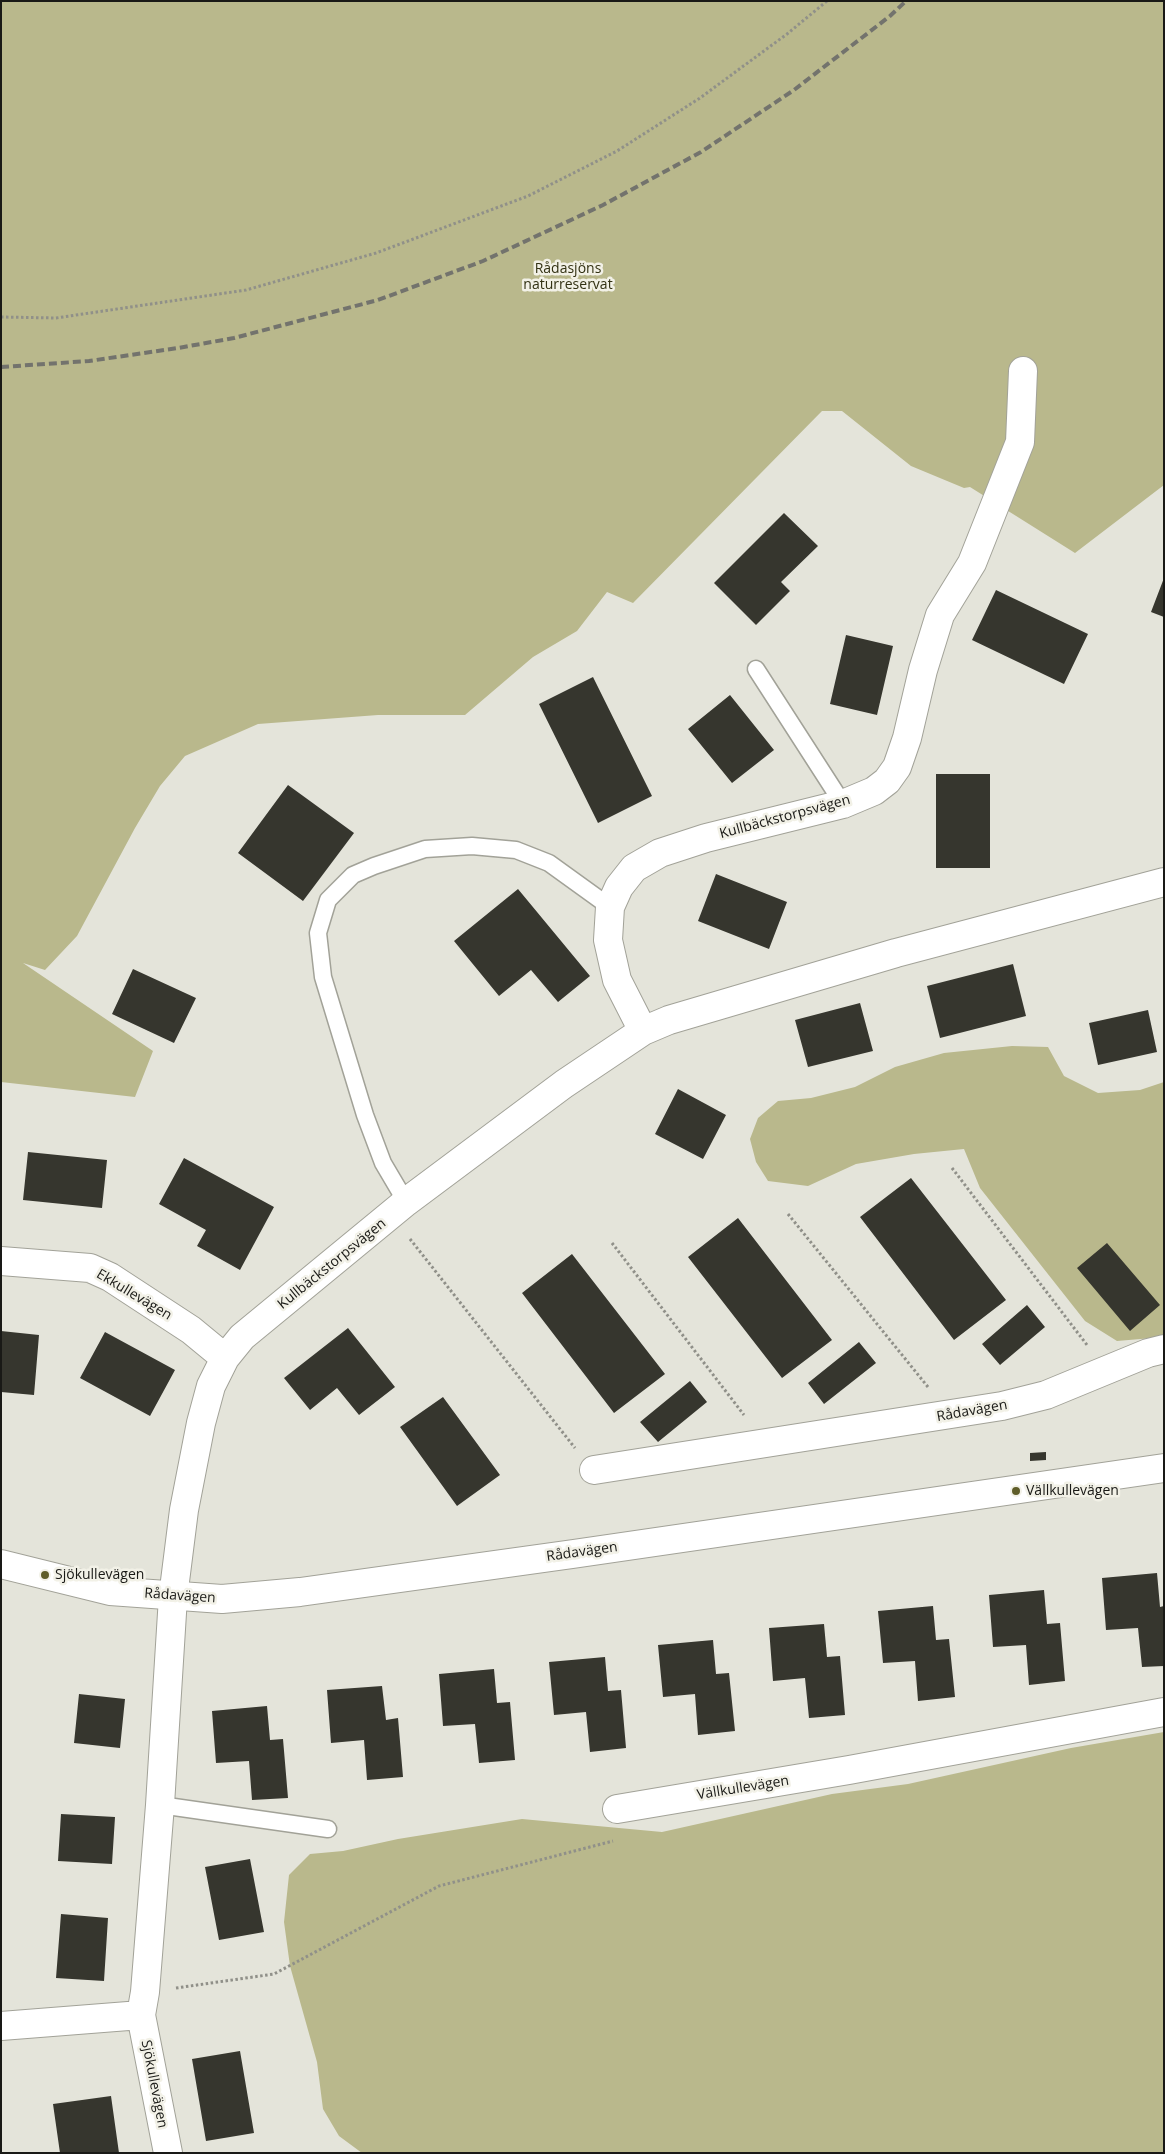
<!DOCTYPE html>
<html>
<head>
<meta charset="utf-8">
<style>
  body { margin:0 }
  #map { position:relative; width:1165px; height:2154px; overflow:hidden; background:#e4e4da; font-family:"Open Sans",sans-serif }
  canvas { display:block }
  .frame { position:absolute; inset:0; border:2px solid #191916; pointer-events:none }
</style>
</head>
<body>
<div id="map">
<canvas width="1165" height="2154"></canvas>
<div class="frame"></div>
</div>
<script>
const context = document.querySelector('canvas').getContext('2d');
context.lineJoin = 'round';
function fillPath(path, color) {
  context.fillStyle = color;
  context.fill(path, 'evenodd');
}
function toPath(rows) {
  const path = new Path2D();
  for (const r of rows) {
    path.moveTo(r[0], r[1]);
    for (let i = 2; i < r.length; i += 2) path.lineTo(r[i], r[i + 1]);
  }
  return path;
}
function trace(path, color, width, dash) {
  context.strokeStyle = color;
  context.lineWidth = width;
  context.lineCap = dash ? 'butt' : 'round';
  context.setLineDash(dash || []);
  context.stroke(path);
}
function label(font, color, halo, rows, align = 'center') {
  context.font = font + ' "Open Sans",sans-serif';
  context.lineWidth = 5;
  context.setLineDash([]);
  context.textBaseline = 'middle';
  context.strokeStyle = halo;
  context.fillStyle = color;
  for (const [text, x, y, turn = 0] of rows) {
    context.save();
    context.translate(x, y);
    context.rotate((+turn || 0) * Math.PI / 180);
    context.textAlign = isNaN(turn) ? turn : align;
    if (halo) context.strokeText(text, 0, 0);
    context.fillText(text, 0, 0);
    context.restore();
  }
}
const green = toPath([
  [1,1,1164,1,1164,485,1075,553,970,487,964,488,911,466,842,411,822,411,633,603,607,592,577,631,533,657,465,715,378,715,258,724,185,756,160,786,135,828,77,936,45,970,23,963,153,1051,135,1097,1,1082],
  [1012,1046,1048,1047,1064,1076,1098,1093,1140,1090,1164,1082,1164,1337,1117,1341,1085,1321,980,1188,964,1149,914,1154,856,1164,808,1186,768,1181,756,1162,750,1139,758,1118,778,1101,811,1098,855,1087,895,1067,944,1053],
  [1164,1732,1164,2153,362,2153,339,2136,323,2109,317,2062,290,1966,284,1922,289,1875,310,1854,343,1851,398,1839,522,1819,662,1832,832,1794,908,1784,1071,1748]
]);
const building = toPath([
  [784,513,818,546,781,582,790,591,756,625,714,583],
  [1164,578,1164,617,1151,612],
  [996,590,1088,634,1064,684,972,640],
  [846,635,893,646,877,715,830,704],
  [593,677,652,796,598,823,539,704],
  [730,695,774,750,732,783,688,729],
  [936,774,990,774,990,868,936,868],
  [288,785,354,833,303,901,238,853],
  [716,874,787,902,769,949,698,921],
  [518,889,590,976,558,1002,531,970,499,996,454,941],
  [1013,964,1026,1016,940,1038,927,986],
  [133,969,196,998,174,1043,112,1014],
  [860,1003,873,1051,808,1067,795,1020],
  [1148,1010,1157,1052,1098,1065,1089,1023],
  [678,1089,726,1115,703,1159,655,1134],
  [28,1152,107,1160,102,1208,23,1200],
  [184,1158,274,1207,240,1270,197,1246,206,1230,159,1204],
  [911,1178,1006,1300,954,1340,860,1217],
  [738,1218,832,1340,782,1378,688,1257],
  [1107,1243,1160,1305,1130,1331,1077,1268],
  [572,1254,665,1374,614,1413,522,1293],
  [1027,1305,1045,1327,1000,1365,982,1344],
  [348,1328,395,1387,359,1415,337,1388,310,1410,284,1378],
  [1,1331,39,1335,34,1395,1,1392],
  [105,1332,175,1370,150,1416,80,1378],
  [859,1342,876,1363,824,1404,808,1383],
  [690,1381,707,1402,658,1442,640,1422],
  [443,1397,500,1475,457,1506,400,1427],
  [1046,1452,1046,1460,1030,1461,1030,1453],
  [1157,1573,1160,1607,1164,1606,1164,1666,1142,1667,1138,1628,1106,1630,1102,1578],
  [1044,1590,1047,1624,1060,1623,1065,1681,1029,1685,1026,1645,993,1647,989,1595],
  [933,1606,936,1640,949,1639,955,1697,918,1701,915,1661,883,1663,878,1611],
  [824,1624,827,1657,840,1656,845,1715,809,1718,805,1678,773,1681,769,1628],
  [713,1640,716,1674,729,1673,735,1731,698,1735,695,1694,663,1697,658,1645],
  [605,1657,608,1691,621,1690,626,1748,590,1752,586,1712,554,1715,549,1662],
  [494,1669,497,1703,510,1702,515,1760,479,1763,475,1724,443,1726,439,1674],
  [382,1686,386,1720,398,1718,403,1777,367,1780,364,1740,331,1743,327,1690],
  [79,1694,125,1699,120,1748,74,1743],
  [267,1706,270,1740,283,1739,288,1798,252,1800,249,1761,216,1763,212,1711],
  [61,1814,115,1817,112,1864,58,1861],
  [250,1859,264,1932,219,1940,205,1867],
  [61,1914,108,1918,104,1981,56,1978],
  [240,2051,254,2133,206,2141,192,2059],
  [111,2096,119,2153,60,2153,53,2104]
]);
const path = toPath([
  [1,317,56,318,246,290,376,253,528,196,617,151,700,98,787,34,827,1],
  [952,1168,1087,1345],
  [788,1214,928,1387],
  [410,1239,575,1448],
  [612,1243,744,1415],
  [176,1988,274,1974,439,1886,613,1841]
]);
const service = toPath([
  [756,669,843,804],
  [406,1202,383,1163,365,1115,323,977,318,933,328,900,353,875,374,866,425,849,472,846,516,850,549,863,610,907],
  [160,1805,328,1829]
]);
const minor = toPath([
  [643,1031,617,980,608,940,610,907,619,887,634,868,660,853,706,838,843,804,874,791,887,781,897,767,907,738,923,670,940,615,972,563,1020,442,1023,371],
  [1,1261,90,1268,110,1277,191,1330,225,1358],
  [594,1470,1002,1406,1046,1395,1148,1353,1164,1349],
  [617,1809,849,1770,1164,1712],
  [1,2026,141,2015],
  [168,2153,141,2015,145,1992,160,1805,173,1597,184,1510,201,1423,211,1386,225,1358,242,1337,406,1202,564,1084,643,1031,669,1020,896,953,1164,882]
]);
const tertiary = toPath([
  [1,1564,110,1591,222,1599,300,1592,573,1554,1164,1468]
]);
const rail = toPath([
  [1,367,89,361,178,348,234,338,378,300,483,261,603,205,701,152,794,90,890,16,906,1]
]);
const markers = [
  [1016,1491,5,"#5f5d29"],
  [45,1575,5,"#5f5d29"]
];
const parkNames = [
  ["Rådasjöns",568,269],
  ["naturreservat",568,285]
];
const streetNames = [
  ["Kullbäckstorpsvägen",785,817,-15],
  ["Kullbäckstorpsvägen",332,1264,-39],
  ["Ekkullevägen",134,1295,31],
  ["Rådavägen",972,1411,-10],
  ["Rådavägen",582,1552,-8],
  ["Rådavägen",180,1596,4],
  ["Vällkullevägen",743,1788,-9],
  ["Sjökullevägen",154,2084,79]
];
const poiNames = [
  ["Vällkullevägen",1026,1491],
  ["Sjökullevägen",55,1575]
];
fillPath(green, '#b9b88c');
fillPath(building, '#36362e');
trace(service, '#a2a298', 19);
trace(minor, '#a2a298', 30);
trace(tertiary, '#a2a298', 30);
trace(path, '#909089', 3, [2.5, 2.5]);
trace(service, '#fff', 16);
trace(minor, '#fff', 28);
trace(tertiary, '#fff', 28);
trace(rail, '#73736d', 4, [8, 4]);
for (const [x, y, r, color] of markers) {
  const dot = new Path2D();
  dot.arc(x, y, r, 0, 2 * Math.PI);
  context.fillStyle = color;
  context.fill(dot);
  trace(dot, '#f2f1e7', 2);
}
label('14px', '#323113', '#f2f1e7', parkNames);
label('14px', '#191916', '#f2f1e7', streetNames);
label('14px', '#191916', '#f2f1e7', poiNames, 'left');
</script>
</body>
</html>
